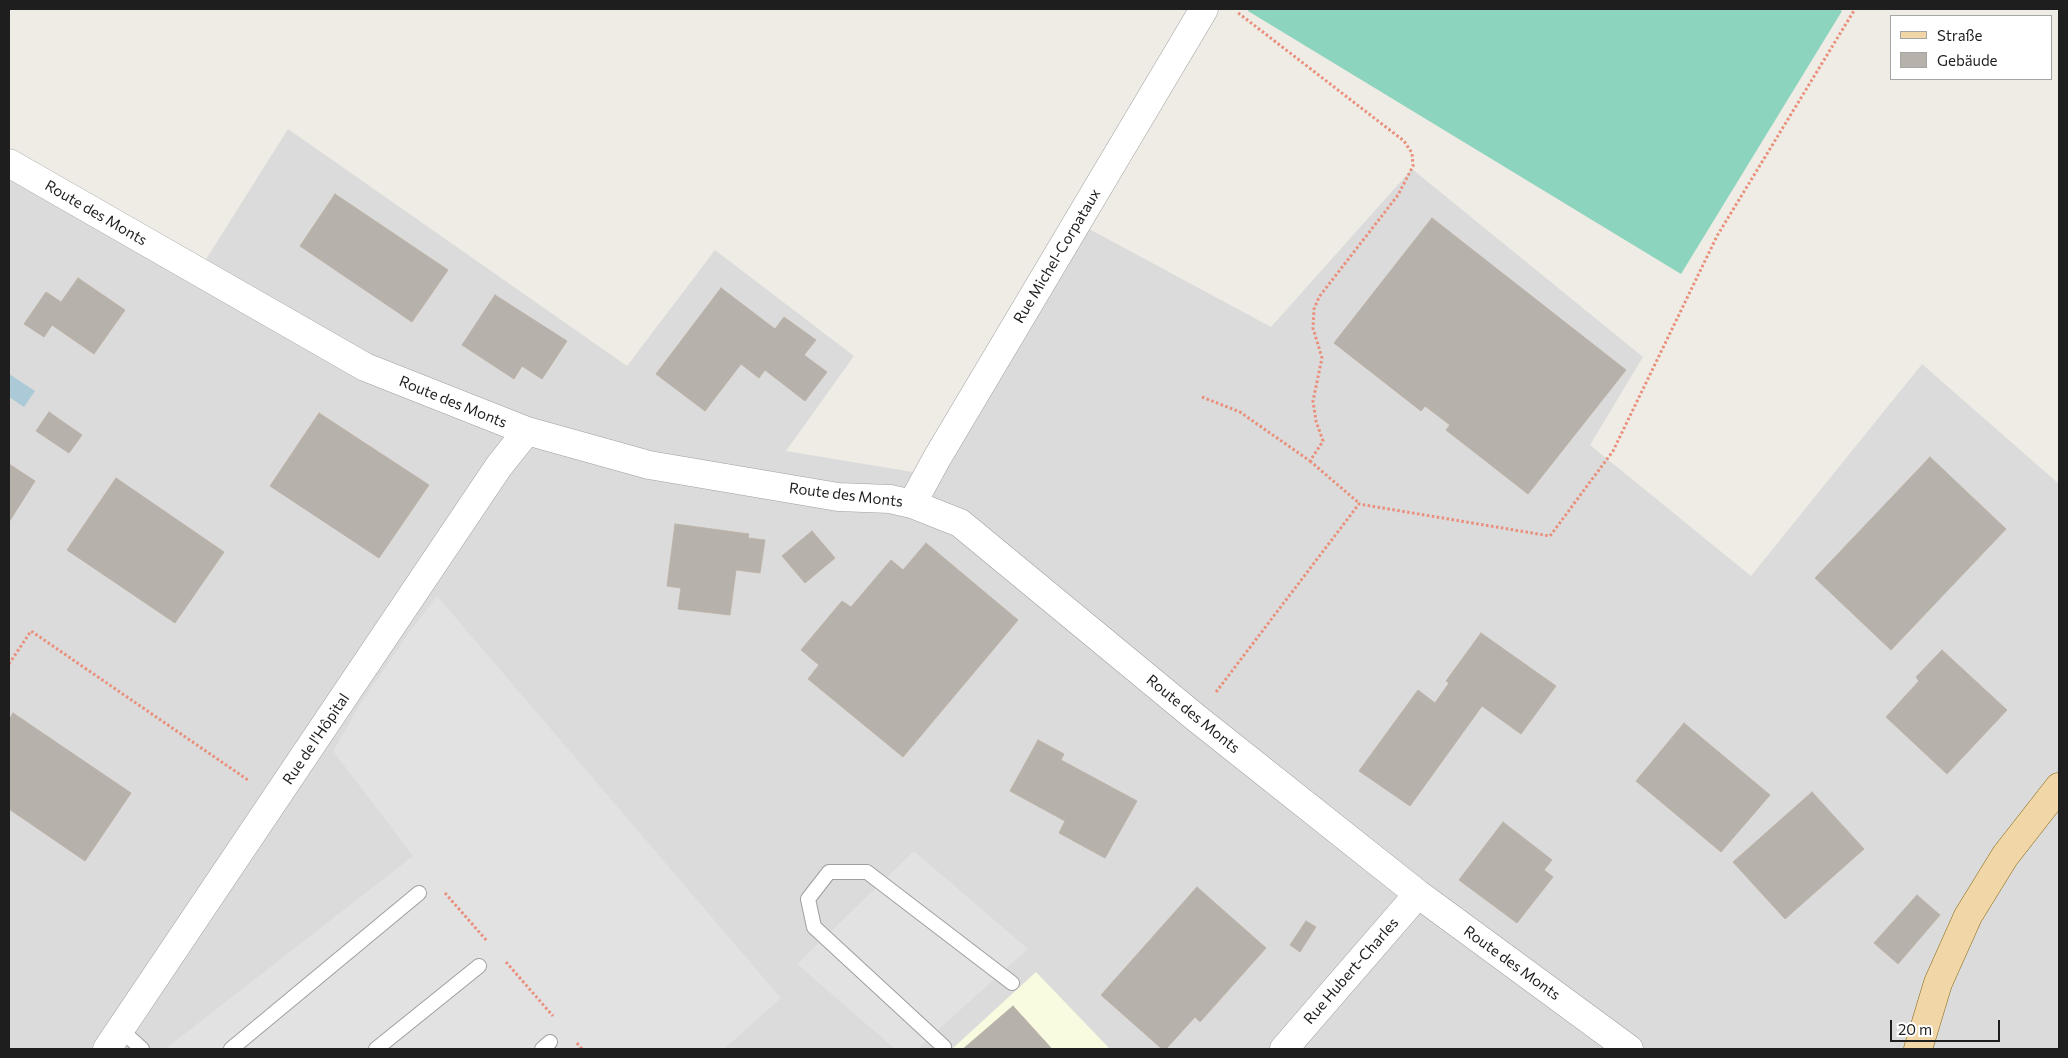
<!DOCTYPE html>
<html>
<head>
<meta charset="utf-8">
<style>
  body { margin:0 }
  #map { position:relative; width:2068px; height:1058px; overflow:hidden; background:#eeece5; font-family:Commissioner,sans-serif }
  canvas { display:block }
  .frame { position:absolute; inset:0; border:10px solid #1e1e1e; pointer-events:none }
  .legend { position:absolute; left:1890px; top:15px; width:162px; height:65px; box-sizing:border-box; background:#fff; border:1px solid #a5a5a5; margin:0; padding:6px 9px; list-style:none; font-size:15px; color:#1e1e1e }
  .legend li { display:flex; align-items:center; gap:10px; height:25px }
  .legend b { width:25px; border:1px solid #a5a5a5 }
  .scale { position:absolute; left:1890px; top:1020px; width:110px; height:22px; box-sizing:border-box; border:2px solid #1e1e1e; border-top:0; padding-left:6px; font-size:15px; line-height:18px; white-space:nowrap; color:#1e1e1e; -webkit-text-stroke:4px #fff; paint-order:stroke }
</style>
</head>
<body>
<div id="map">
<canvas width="2068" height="1058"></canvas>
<div class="frame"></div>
<ul class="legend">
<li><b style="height:6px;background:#f1d7a7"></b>Straße</li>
<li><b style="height:14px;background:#b7b1ab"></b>Gebäude</li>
</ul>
<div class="scale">20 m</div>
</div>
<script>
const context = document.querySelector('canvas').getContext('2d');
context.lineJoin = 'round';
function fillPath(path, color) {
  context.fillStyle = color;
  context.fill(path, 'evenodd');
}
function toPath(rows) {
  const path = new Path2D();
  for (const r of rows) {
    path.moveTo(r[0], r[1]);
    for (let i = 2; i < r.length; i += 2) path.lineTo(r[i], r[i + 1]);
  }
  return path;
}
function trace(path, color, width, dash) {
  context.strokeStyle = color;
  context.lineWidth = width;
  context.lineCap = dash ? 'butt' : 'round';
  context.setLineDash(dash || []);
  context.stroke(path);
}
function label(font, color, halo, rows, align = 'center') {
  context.font = font + ' Commissioner,sans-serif';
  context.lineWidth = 5;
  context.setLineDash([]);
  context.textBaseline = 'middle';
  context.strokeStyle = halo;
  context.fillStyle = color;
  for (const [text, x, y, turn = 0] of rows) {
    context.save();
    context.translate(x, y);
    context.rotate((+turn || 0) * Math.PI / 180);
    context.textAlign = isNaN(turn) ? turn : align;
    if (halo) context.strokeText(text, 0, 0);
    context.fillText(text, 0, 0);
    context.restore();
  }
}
const residential = toPath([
  [288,129,627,366,715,250,854,356,786,451,913,472,1078,223,1271,327,1412,169,1643,357,1590,445,1751,576,1922,364,2059,484,2059,1049,9,1049,9,163,198,272]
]);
const education = toPath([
  [1036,972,1110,1049,952,1049]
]);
const pitch = toPath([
  [1249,9,1838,9,1842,11,1681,274,1248,11]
]);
const parking = toPath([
  [437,596,781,998,724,1049,165,1049,413,856,333,751,359,706,410,631],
  [914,851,1028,949,917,1049,895,1049,797,964]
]);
const water = toPath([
  [9,374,35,391,24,407,9,397]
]);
const building = toPath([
  [335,194,448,270,412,322,300,246,335,194],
  [1432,218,1626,370,1528,494,1446,430,1450,425,1425,406,1421,411,1334,343,1432,218],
  [78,278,125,310,94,354,52,325,44,337,24,324,46,292,61,302,78,278],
  [721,288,775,329,784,317,816,340,804,355,827,372,805,401,765,370,759,378,741,364,705,411,656,374,721,288],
  [495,295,567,341,542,379,522,366,514,379,462,345,495,295],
  [49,412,82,435,69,453,36,431,49,412],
  [319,413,429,485,379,558,270,486,319,413],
  [1930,457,2006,529,1891,650,1815,578,1930,457],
  [9,464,35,481,9,522,9,464],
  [116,478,224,552,175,623,67,550,116,478],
  [675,524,749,534,748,538,765,540,760,573,736,570,730,615,678,609,681,588,667,586,675,524],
  [812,531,835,558,805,583,782,556,812,531],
  [926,543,1018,620,903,757,808,679,819,665,801,650,842,601,851,607,891,560,903,570,926,543],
  [1481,633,1556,686,1521,734,1482,706,1410,806,1359,771,1418,690,1435,703,1449,683,1446,681,1481,633],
  [1942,650,2007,710,1947,774,1886,717,1919,681,1916,677,1942,650],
  [13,713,131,793,85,861,9,809,9,720,13,713],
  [1684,723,1770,795,1721,852,1636,781,1684,723],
  [1038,740,1064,754,1061,760,1137,801,1105,858,1059,833,1065,821,1010,791,1038,740],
  [1812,792,1864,849,1785,919,1733,862,1812,792],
  [1503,822,1552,860,1544,870,1553,877,1517,923,1459,880,1503,822],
  [1197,887,1266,948,1200,1022,1195,1017,1166,1049,1162,1049,1101,995,1197,887],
  [1917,895,1940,915,1898,964,1874,943,1917,895],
  [1306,921,1316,927,1300,952,1290,945,1306,921],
  [1013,1006,1052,1049,963,1049,1013,1006]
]);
const path = toPath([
  [1202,397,1240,412,1310,461,1323,441,1316,421,1313,401,1322,358,1313,328,1314,309,1319,297,1398,195,1413,166,1412,153,1404,141,1237,12],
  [1310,461,1359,503],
  [9,664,31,631,248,780],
  [1216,692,1359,504,1550,536,1613,451,1717,236,1855,9],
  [445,893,487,941],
  [506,962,553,1016],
  [577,1043,582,1049]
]);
const lane = toPath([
  [120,1029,142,1049],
  [944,1047,814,927,808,899,829,872,867,872,1012,983],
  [231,1049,419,893],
  [376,1049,479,966],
  [542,1049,550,1042]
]);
const street = toPath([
  [9,163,365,367,527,431,649,465,838,497,890,499,912,504,960,523,1195,717,1418,894,1629,1049],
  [912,504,937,458,1204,9],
  [107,1049,499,466,527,431],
  [1284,1049,1418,894]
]);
const primary = toPath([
  [1918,1049,1938,983,1968,916,2005,856,2059,787]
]);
const streetNames = [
  ["Route des Monts",96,213,30],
  ["Rue Michel-Corpataux",1057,256,-59],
  ["Route des Monts",453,402,22],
  ["Route des Monts",846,495,7],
  ["Route des Monts",1193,714,39],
  ["Rue de l'Hôpital",316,739,-56],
  ["Route des Monts",1512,963,36],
  ["Rue Hubert-Charles",1351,971,-49]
];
fillPath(residential, '#dcdbdb');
fillPath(education, '#f9fbe1');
fillPath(pitch, '#8dd4be');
fillPath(parking, '#e2e2e2');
fillPath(water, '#abc9d6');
fillPath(building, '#b7b1ab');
trace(building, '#beb4a9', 1);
trace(lane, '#9f9f9f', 16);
trace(street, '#9f9f9f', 29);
trace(primary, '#876912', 29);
trace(path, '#e98f7b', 3, [2.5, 2.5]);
trace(lane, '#fff', 14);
trace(street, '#fff', 28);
trace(primary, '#f1d7a7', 28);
label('15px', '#1e1e1e', '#fff', streetNames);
</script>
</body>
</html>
